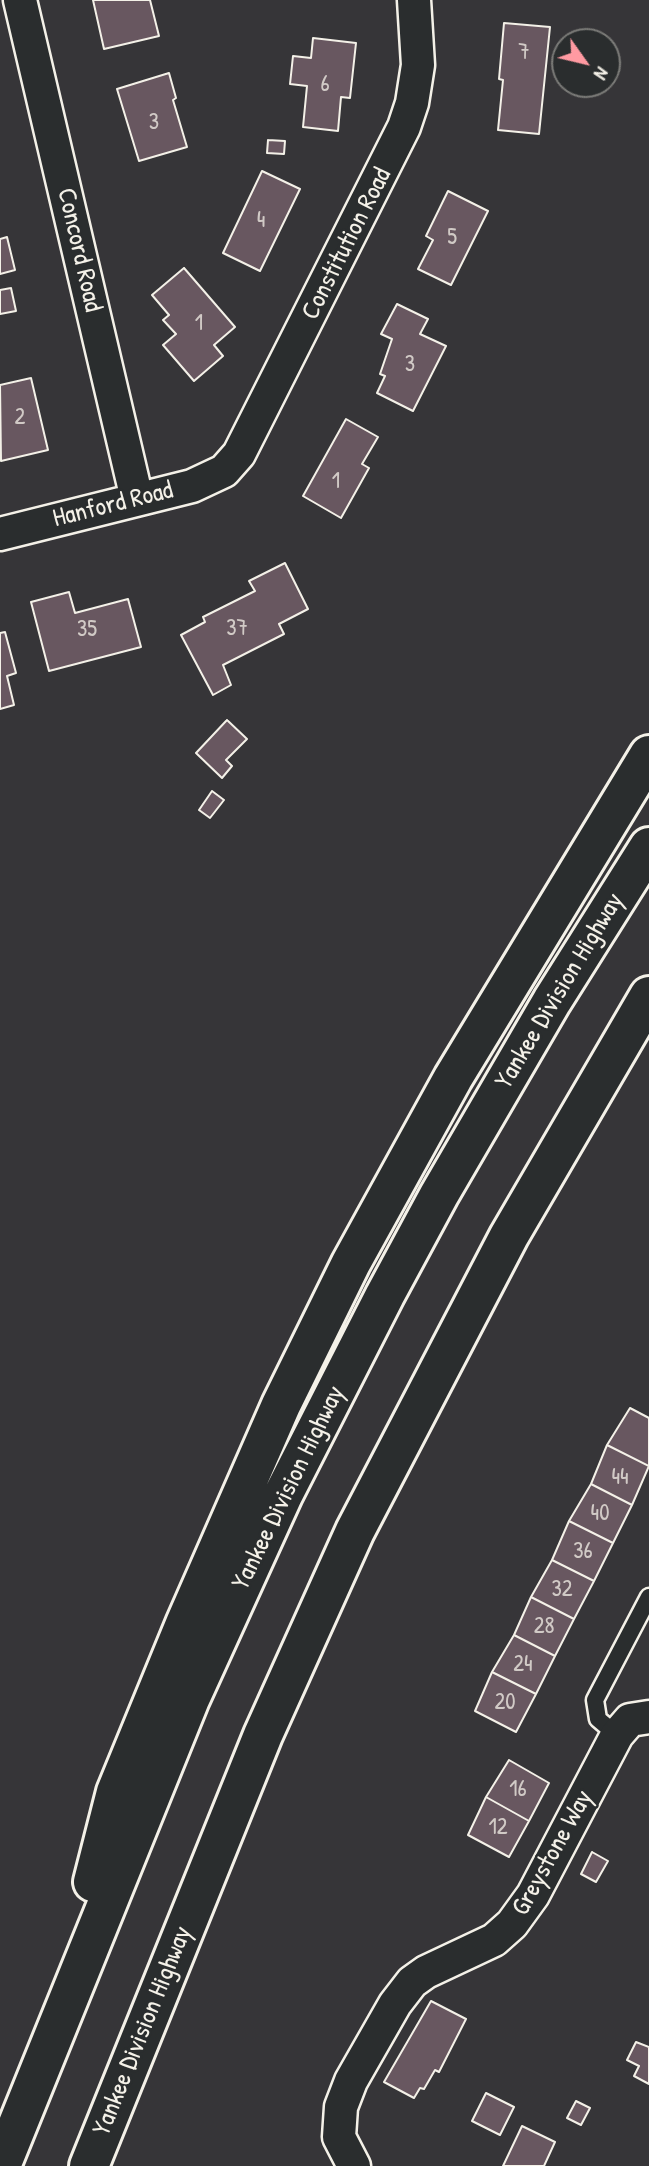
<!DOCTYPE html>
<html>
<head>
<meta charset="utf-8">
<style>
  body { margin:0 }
  #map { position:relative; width:649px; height:2166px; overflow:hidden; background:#363538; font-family:"Patrick Hand",sans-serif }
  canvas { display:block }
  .north { position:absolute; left:551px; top:28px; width:70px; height:70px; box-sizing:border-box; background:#2a2d2e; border:2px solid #7b7b78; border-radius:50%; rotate:124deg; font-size:19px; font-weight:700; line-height:28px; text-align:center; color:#f4f1e8 }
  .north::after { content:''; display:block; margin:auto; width:24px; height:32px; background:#ff9aa2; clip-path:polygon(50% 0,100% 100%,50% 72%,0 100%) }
</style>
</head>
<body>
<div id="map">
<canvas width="649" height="2166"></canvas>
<div class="north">N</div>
</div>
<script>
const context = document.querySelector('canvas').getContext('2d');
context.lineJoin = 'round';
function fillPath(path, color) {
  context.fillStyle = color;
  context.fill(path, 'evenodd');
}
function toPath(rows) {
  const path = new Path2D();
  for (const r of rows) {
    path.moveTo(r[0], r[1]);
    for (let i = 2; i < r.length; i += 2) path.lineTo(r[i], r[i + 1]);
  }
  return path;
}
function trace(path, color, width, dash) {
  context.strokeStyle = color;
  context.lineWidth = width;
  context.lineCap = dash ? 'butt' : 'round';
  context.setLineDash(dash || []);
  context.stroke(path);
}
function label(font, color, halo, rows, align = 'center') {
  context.font = font + ' "Patrick Hand",sans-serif';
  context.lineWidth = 5;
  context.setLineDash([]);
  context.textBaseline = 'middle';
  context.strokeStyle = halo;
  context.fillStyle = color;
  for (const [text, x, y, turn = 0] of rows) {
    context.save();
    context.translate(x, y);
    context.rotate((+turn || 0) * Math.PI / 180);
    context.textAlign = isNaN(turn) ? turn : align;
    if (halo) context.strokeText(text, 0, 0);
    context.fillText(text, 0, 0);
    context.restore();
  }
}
const building = toPath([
  [93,0,150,0,159,36,104,49,93,0],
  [504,23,550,27,539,134,498,130,503,80,499,79,504,23],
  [313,38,356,43,350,98,341,97,338,131,303,127,307,86,290,84,293,56,311,58,313,38],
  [169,73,176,98,173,100,187,147,139,161,117,89,169,73],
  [268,140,285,141,284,154,267,153,268,140],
  [262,171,300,189,260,271,223,253,262,171],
  [448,191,488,211,451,285,418,269,433,240,426,236,448,191],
  [7,237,15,270,0,274,0,239,7,237],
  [184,268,235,327,214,345,223,356,194,381,163,345,176,334,163,320,169,315,152,295,184,268],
  [11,288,16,311,0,314,0,290,11,288],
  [397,304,428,319,420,334,446,346,413,411,377,393,385,376,380,374,392,339,381,334,397,304],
  [31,378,48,450,1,461,0,385,31,378],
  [346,419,378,437,362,464,369,468,341,518,303,496,346,419],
  [285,563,308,609,279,624,284,634,223,665,231,685,213,695,181,635,205,622,203,617,255,591,249,581,285,563],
  [69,592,75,613,128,599,141,647,49,671,31,602,69,592],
  [5,632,16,673,7,676,14,705,0,709,0,633,5,632],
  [227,720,247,739,226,760,232,766,222,778,196,753,227,720],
  [212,791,224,800,210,818,199,810,212,791],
  [630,1408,649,1418,649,1466,607,1445,630,1408],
  [607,1445,649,1466,632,1505,591,1484,607,1445],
  [591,1484,632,1505,613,1543,569,1521,591,1484],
  [569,1521,613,1543,594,1581,552,1560,569,1521],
  [552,1560,594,1581,574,1619,531,1597,552,1560],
  [531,1597,574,1619,555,1656,514,1635,531,1597],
  [514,1635,555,1656,536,1694,492,1672,514,1635],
  [492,1672,536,1694,516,1732,475,1711,492,1672],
  [509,1760,549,1783,529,1821,486,1797,509,1760],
  [486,1797,529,1821,509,1857,468,1835,486,1797],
  [592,1852,608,1861,596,1882,581,1874,592,1852],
  [431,2001,466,2019,439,2072,435,2070,424,2089,420,2088,414,2098,384,2082,431,2001],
  [636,2042,649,2047,649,2084,634,2076,639,2066,627,2060,636,2042],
  [486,2093,514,2107,500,2135,472,2121,486,2093],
  [576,2101,590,2108,581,2125,567,2118,576,2101],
  [522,2126,555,2142,544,2166,503,2166,522,2126]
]);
const service = toPath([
  [617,1735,598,1719,595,1700,649,1597]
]);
const minor = toPath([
  [20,0,137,499],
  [0,534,192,486,224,471,239,454,404,127,412,103,418,65,414,0],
  [354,2166,339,2137,341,2107,351,2081,395,2004,412,1982,426,1972,494,1940,512,1924,533,1895,617,1735,630,1720,649,1717]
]);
const motorway = toPath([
  [93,1882,116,1792,185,1624,281,1405,351,1263,453,1078,649,755],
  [1,2166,190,1699,283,1495,385,1295,439,1195,552,1001,649,847],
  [89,2166,263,1735,355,1531,509,1236,649,996]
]);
const numberNames = [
  ["7",524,53],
  ["6",325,85],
  ["3",154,123],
  ["4",261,221],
  ["5",452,238],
  ["1",199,324],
  ["3",410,365],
  ["2",20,418],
  ["1",336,482],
  ["37",237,629],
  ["35",87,630],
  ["44",620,1478],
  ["40",600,1514],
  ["36",583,1552],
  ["32",562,1590],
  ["28",544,1627],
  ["24",523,1665],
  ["20",505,1703],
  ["16",518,1790],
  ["12",498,1828]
];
const streetNames = [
  ["Constitution Road",347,244,-63],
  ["Concord Road",79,250,77],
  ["Hanford Road",113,505,-14],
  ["Yankee Division Highway",560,991,-59],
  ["Yankee Division Highway",289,1488,-64],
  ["Greystone Way",553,1853,-61],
  ["Yankee Division Highway",143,2031,-68]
];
fillPath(building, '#685760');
trace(building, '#f4f1e8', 2);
trace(service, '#f4f1e8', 21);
trace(minor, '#f4f1e8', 37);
trace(motorway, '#f4f1e8', 44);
trace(service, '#2a2d2e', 16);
trace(minor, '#2a2d2e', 32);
trace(motorway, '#2a2d2e', 38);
label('23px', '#d1cac6', null, numberNames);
label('26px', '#f4f1e8', '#2a2d2e', streetNames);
</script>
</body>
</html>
